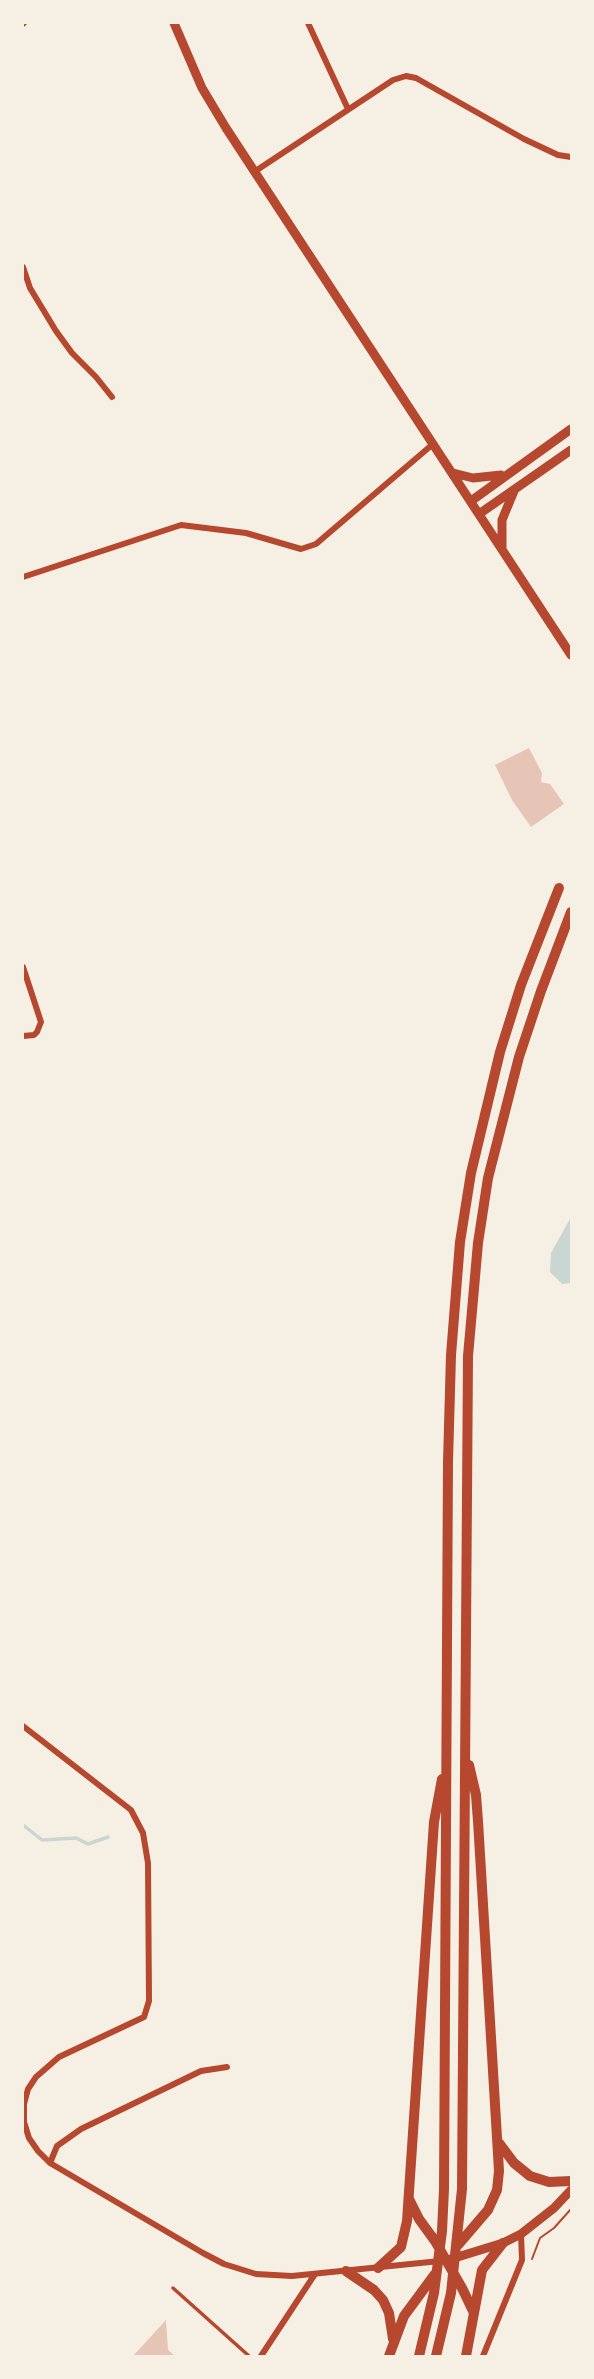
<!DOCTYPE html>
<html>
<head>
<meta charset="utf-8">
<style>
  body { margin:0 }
  #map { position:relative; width:594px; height:2379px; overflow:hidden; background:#f6efe4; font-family:"DM Sans",sans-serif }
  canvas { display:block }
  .frame { position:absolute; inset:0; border:24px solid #f6efe4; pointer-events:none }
</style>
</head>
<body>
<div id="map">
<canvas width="594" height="2379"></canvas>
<div class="frame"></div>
</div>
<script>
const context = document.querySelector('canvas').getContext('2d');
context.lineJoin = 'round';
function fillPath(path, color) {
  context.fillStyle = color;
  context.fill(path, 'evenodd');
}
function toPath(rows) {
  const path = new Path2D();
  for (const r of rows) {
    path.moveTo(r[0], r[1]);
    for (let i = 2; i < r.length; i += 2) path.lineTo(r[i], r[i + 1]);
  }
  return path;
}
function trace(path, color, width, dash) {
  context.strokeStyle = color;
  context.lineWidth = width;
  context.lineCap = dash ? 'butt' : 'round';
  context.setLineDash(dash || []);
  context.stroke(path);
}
const water = toPath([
  [571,1217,571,1283,562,1284,550,1272,551,1253]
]);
const stream = toPath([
  [23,1825,42,1840,76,1838,88,1844,108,1837]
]);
const building = toPath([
  [529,748,542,773,541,782,550,784,564,804,531,827,512,800,495,765],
  [166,2320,168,2350,175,2356,133,2356]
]);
const path = toPath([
  [532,2259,540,2238,554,2228,571,2209]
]);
const service = toPath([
  [173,2288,249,2356]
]);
const minor = toPath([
  [308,23,348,109],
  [23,24,24,23],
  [254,172,393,80,406,76,416,78,524,139,558,155,571,157],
  [23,267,30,288,56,331,72,353,96,377,112,397],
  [23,577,181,525,246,533,301,549,316,544,433,444],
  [23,967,41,1022,37,1032,34,1035,23,1036],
  [23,1726,131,1810,143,1833,148,1863,149,2001,144,2017,59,2057,36,2077,28,2089,24,2104,24,2122,29,2138,38,2151,50,2163,203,2253,224,2264,256,2274,292,2276,440,2261],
  [50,2163,57,2146,81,2129,201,2071,227,2067],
  [261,2356,315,2274],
  [483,2356,522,2260,521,2234]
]);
const secondary = toPath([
  [174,23,202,88,226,128,571,655],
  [453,473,473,478,501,475],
  [471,501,571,429],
  [479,514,571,450],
  [502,548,502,520,514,491],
  [451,2259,503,2243,521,2234,554,2208,571,2190]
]);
const trunk = toPath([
  [499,2143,514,2163,530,2176,549,2182,571,2181],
  [409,2199,419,2219,435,2241,462,2288,474,2313],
  [458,2245,488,2210,497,2190,499,2171,478,1821,476,1795,469,1765],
  [378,2268,401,2247,407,2221,434,1822,442,1779],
  [346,2271,374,2290,383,2300,389,2313,393,2339],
  [389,2356,404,2316,435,2274],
  [419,2356,434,2293,442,2231,444,2189,448,1462,451,1355,460,1242,471,1173,500,1052,521,985,559,888],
  [436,2356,451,2293,462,2189,468,1356,478,1243,488,1178,519,1057,541,991,571,912],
  [466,2356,482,2270,503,2243]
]);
fillPath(water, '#c9d6d2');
trace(stream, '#c9d6d2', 3.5);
fillPath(building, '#e6c5b7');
trace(path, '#b5482f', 2);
trace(service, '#b5482f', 3.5);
trace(minor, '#b5482f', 6);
trace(secondary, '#b5482f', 9);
trace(trunk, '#b5482f', 10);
</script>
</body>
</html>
